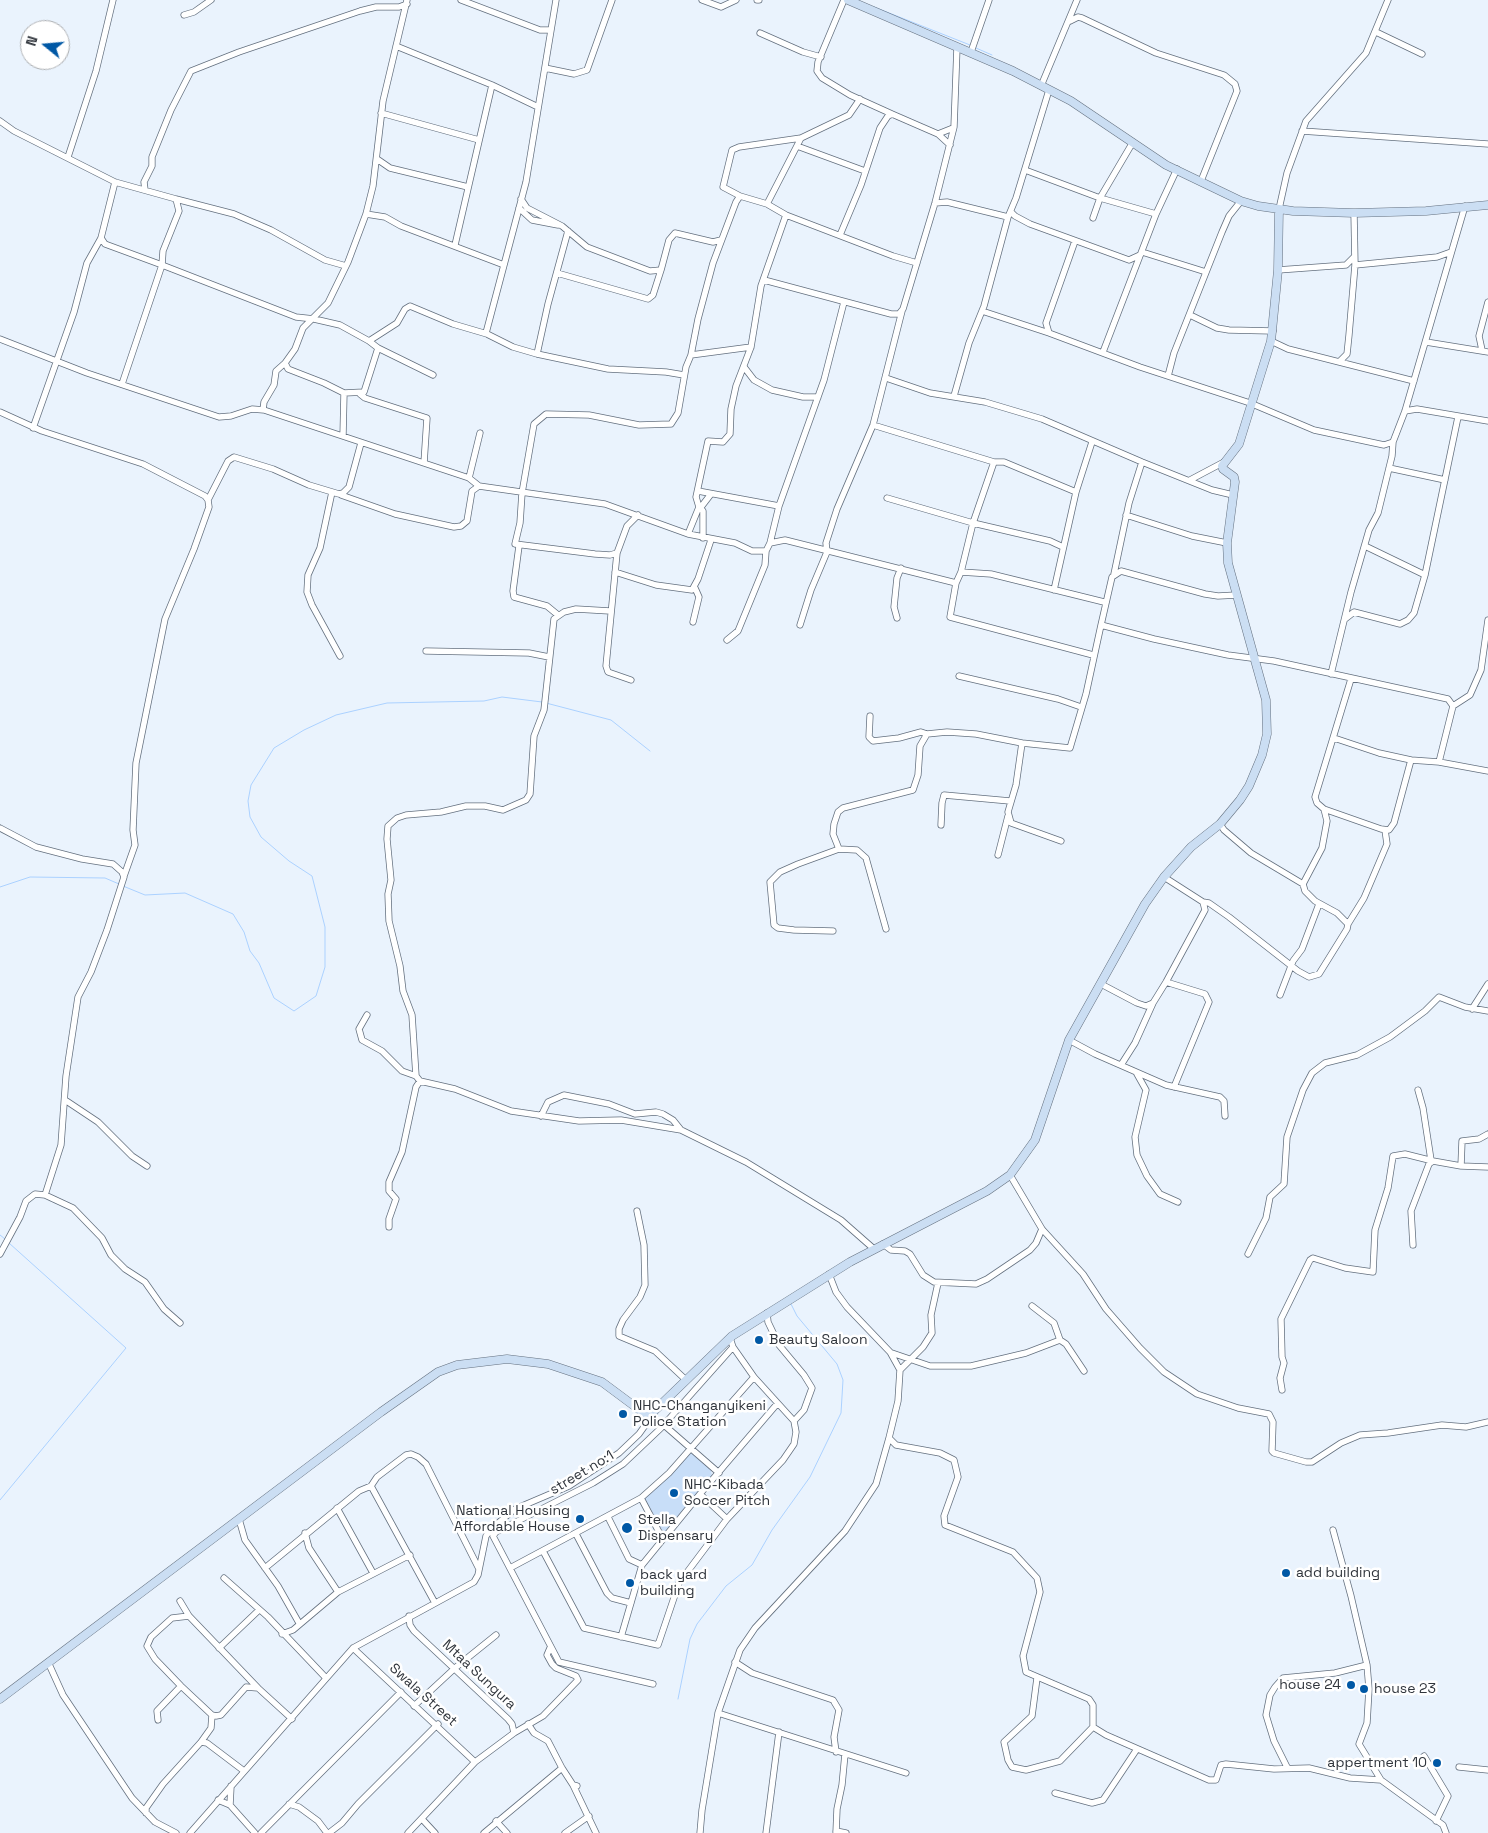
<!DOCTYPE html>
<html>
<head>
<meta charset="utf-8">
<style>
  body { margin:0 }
  #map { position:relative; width:1488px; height:1833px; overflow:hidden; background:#eaf3fd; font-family:"Space Grotesk",sans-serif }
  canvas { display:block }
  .north { position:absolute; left:20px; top:20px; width:50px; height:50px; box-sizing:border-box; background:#fff; border:1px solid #acaeb1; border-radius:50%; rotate:287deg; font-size:14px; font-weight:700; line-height:20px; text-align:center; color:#30353c }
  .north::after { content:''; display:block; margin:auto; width:18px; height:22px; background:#0058a5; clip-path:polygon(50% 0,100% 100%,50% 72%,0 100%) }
</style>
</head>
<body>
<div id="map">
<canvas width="1488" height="1833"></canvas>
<div class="north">N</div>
</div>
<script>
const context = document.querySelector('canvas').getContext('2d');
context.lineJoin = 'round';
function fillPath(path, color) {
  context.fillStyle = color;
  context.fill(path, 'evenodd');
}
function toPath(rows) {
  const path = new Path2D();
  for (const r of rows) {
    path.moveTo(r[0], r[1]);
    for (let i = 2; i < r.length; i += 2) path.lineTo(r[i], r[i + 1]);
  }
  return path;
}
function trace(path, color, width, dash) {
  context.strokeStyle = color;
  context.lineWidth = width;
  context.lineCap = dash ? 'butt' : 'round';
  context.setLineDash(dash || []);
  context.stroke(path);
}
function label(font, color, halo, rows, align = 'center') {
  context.font = font + ' "Space Grotesk",sans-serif';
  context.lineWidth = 5;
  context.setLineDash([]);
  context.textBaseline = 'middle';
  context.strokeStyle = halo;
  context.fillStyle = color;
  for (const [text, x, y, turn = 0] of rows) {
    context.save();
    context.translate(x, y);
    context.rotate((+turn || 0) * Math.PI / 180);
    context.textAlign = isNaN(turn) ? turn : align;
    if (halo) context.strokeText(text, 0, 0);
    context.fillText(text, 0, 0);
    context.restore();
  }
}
const green = toPath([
  [690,1453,695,1455,711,1470,712,1476,664,1533,644,1498]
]);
const stream = toPath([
  [874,7,970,45],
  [976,48,992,55],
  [546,703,611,720,650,751],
  [123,886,145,895,185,893,233,914,244,932,250,951,259,963,274,998,294,1011,316,996,325,967,325,927,312,876,289,861,261,837,250,817,248,801,251,785,274,748,304,730,336,715,387,703,484,701,502,697,542,702],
  [0,887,30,877,105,878,119,884],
  [0,1235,5,1239],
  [0,1500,126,1348,9,1243],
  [678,1699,690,1639,697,1624,726,1586,752,1565,772,1530,810,1477,841,1413,843,1380,837,1364,797,1316,791,1304]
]);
const street = toPath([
  [461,0,540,30,550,30],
  [702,0,721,7,736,0],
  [757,0,759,0],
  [844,0,818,62,817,71,822,78,850,95,892,114],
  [184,15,194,12,211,0],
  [1070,21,1078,17,1082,18,1156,53,1224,75,1235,84,1237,91,1201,181],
  [1376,32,1422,54],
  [760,33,803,52,821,57],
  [396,46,492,85,538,107],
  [971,52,989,0],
  [545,68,574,74,587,70,612,0],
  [1041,86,1077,0],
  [381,113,479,140],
  [0,121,14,131,115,182,176,199,179,211,163,251,162,265,296,317,314,319,340,325,369,341,397,323,405,309,410,306,453,324,487,334,513,347,537,354,608,369,666,372,684,375],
  [1302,131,1488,144],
  [938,134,950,145],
  [797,146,865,171],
  [68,157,96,71,113,0],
  [377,159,390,168,468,187],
  [1025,170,1100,198,1156,214],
  [145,190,144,182,152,166,152,157,171,110,191,71,239,52,360,11,376,7,399,7,407,4],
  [740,196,723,187,732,150,739,147,801,138,849,115,860,99],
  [176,199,234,214,271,230,325,260,346,266],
  [521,199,527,208,562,226,587,247,650,271,661,270,669,240,675,233,713,242,721,240],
  [935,203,947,202,1008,217],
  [767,204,801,138],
  [519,208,532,220,558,225],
  [1279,209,1287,173,1306,121,1366,53,1388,0],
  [1011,212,1015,216,1030,224,1129,260,1140,255],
  [366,214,385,217,401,226,504,265],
  [1093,218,1100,198,1133,142],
  [840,235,861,185,880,128,888,116,892,114,938,134,953,128],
  [101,238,105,244,162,265,122,384],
  [1075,241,1046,323,1049,333,1140,367,1250,403,1314,430,1384,445,1393,442,1405,411,1465,206],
  [455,245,492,85],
  [1142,252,1206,272],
  [1355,265,1437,257,1451,252],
  [1278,270,1346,265,1354,257],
  [557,273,648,299,653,295,661,270],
  [764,280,891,314,899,314,903,309,935,203,954,127,957,47],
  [982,311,1049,333],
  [1190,315,1217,328,1229,330,1273,331],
  [486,333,526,182,556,0],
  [0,339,87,373,219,417,231,416,252,409,264,410,469,478,479,486,605,504,688,534,735,543,752,551,766,551,770,543,785,540,956,583,961,572,973,523,994,462],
  [369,341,378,348,433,375],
  [1271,341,1288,349,1414,381],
  [1426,342,1488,352],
  [1482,350,1479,336,1488,302],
  [1103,352,1156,214,1177,169],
  [537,354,548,304,568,231],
  [691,355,698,319,713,263,736,202,740,196,767,204,786,215,893,256,917,263],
  [1340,361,1347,354,1349,335,1355,265,1354,213],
  [744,367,754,380,772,390,803,397,818,397],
  [1168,376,1174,353,1222,232,1229,216,1241,201],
  [886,378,930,393,985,402,1042,419,1142,462,1212,490,1233,495],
  [344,393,364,392,378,348],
  [360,394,365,398,427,418,424,463],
  [954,396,969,343,984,306,1008,217,1016,198,1049,90],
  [263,410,264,402,274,385,276,371,285,363],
  [1405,411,1417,409,1488,421],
  [0,412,42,431,143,464,205,496,208,500,209,507,194,549,165,619,136,763,133,830,135,845,124,876],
  [873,425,994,462,1004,462,1076,492],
  [33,428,74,312,87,263,101,238,115,182],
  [343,436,344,393,324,383,288,369,285,363,295,349,303,328,328,303,348,262,366,214,373,186,383,101,407,0],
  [1389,468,1445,480],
  [469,478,480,433],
  [1190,480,1224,462],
  [698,491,779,506],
  [332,492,320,548,308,575,307,592,312,605,340,656],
  [341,495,395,514,454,527,461,526,467,521,472,491,479,486],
  [887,498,973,523,1050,541,1063,547],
  [208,500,228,461,234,457,273,469,309,485,339,494,343,493,349,487,361,443],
  [699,507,703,511,703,538],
  [701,507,711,494],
  [1126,515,1192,536,1227,543],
  [688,534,699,507,696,497,708,441,723,442,730,434,731,409,736,386,751,347,761,286,786,215],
  [770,543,779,506,824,380,844,302],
  [519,546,513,591,514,597,547,606,558,615],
  [1365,546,1425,575],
  [617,553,610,555,595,554,515,544,520,523,522,493,534,424,546,414,589,415,639,425,671,424,678,413,686,367,691,355,751,347],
  [615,572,656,585,692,590,698,579,711,540],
  [961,572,991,574,1104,602],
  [1114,574,1129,503,1142,462],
  [956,583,950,617,1093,655],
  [1054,590,1076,492,1092,442],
  [897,618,894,607,897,578,901,568],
  [1345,619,1354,612,1400,624,1408,620,1414,613,1425,575,1458,417],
  [693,622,699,597,695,588],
  [800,625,811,590,827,552,826,543,837,509,873,425,902,311],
  [1101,625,1112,577,1121,571,1205,594,1218,596,1237,595],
  [727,640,738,631,765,565,766,551],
  [426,651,529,653,549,657],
  [1331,674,1351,592,1369,530,1378,513,1392,456,1393,442],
  [959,676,1058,699,1081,707],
  [1351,679,1315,797,1317,803,1324,809,1381,829,1389,830,1394,823,1411,760],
  [631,680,608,672,606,666,617,553,627,526,638,515],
  [1453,706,1470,695,1481,670,1488,620],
  [870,716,869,737,873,741,899,738,921,732,927,734,947,732,976,734,1022,743],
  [1334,738,1379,753,1411,760,1439,762],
  [1220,824,1224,830,1251,853,1303,884],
  [941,825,942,803,944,795,1010,801],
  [0,828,36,847,82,859,113,864,122,872,124,877,107,930,91,972,78,997,66,1076,61,1145,45,1195,73,1208,102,1238,111,1255,125,1269,145,1282,164,1309,180,1323],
  [1061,841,1011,823,1008,812,1016,785,1022,743,1070,748,1086,694,1101,625,1154,639,1228,655,1274,661,1448,699,1453,706,1439,762,1488,771],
  [998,855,1008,816],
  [1203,902,1209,903,1229,917,1298,971,1309,977,1319,974,1347,929,1348,924,1337,913,1315,901,1305,891,1303,884,1322,848,1327,821,1324,809],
  [1348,924,1364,898,1387,844,1385,830],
  [886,929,866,858,857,850,839,849,833,834,834,824,838,812,843,808,913,790,918,775,920,746,927,734],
  [833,931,794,930,778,928,774,925,770,882,780,872,798,864,839,849],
  [1166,982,1205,994,1209,1002,1174,1087],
  [1101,984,1137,1003,1146,1006,1153,1003,1166,982,1205,910,1203,902,1164,877],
  [1280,995,1293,961,1302,949,1319,904],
  [1472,1009,1488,984],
  [367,1015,359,1029,362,1040,382,1051,402,1071,416,1076],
  [1069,1040,1095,1054,1166,1085,1220,1097,1224,1101,1225,1116],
  [1121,1065,1135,1043,1153,1003],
  [1137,1074,1146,1090,1135,1137,1137,1155,1147,1176,1160,1194,1178,1202],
  [420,1081,416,1076,412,1015,403,991,400,966,389,921,388,894,391,880,387,839,388,826,397,818,406,815,441,812,466,806,485,806,503,810,526,800,530,794,534,736,544,710,554,619,564,612,576,609,610,611],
  [1418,1090,1423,1108,1431,1160],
  [65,1100,98,1122,132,1156,147,1166],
  [541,1116,548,1102,564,1095,609,1104,635,1114,656,1112,663,1114,673,1120,681,1130,746,1162,841,1220,874,1249],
  [1461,1166,1462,1141,1479,1139,1488,1134],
  [1010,1175,1042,1229,1083,1274,1106,1309,1140,1348,1164,1372,1197,1394,1238,1408,1269,1414,1273,1422,1272,1451,1274,1453,1306,1462,1312,1462,1341,1443,1360,1435,1388,1433,1442,1425,1466,1427,1488,1422],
  [637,1211,644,1245,645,1285,640,1297,623,1320,619,1329,619,1336,655,1351,686,1380],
  [389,1227,389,1219,396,1199,389,1191,389,1182,402,1152,416,1087,420,1081,455,1089,511,1111,579,1121,621,1120,681,1130],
  [883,1244,891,1250,905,1251,910,1254,923,1275,934,1282,976,1284,987,1279,1030,1250,1036,1243,1042,1229],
  [1413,1245,1411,1211,1429,1164,1433,1161,1461,1166,1488,1167],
  [0,1254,20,1217,26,1201,35,1194,45,1195],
  [1248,1254,1266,1218,1270,1197,1284,1184,1287,1137,1303,1090,1312,1073,1325,1063,1357,1055,1390,1037,1425,1011,1439,997,1465,1007,1488,1011],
  [829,1274,836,1292,847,1307,890,1352,900,1370,898,1401,889,1438,896,1445,940,1453,954,1460,958,1477,944,1516,945,1525,1013,1552,1037,1578,1040,1592,1023,1656,1026,1672,1089,1699,1093,1705,1093,1727,1106,1735,1209,1780,1216,1780,1221,1765,1226,1764,1274,1769,1309,1768,1350,1778,1381,1780,1443,1825,1446,1833],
  [1032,1306,1054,1323,1060,1340,1066,1344,1084,1371],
  [767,1313,768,1322,779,1345,804,1375,812,1388,804,1410,794,1421],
  [892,1353,930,1366,971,1366,1026,1353,1060,1340],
  [900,1370,923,1347,932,1333,931,1315,938,1283],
  [1282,1390,1280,1378,1284,1363,1282,1357,1281,1319,1310,1260,1313,1258,1345,1268,1373,1272,1375,1230,1388,1188,1393,1156,1405,1154,1433,1161],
  [664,1425,719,1473],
  [371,1486,377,1477,406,1455,411,1454,418,1457,426,1464,479,1569],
  [700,1494,727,1519],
  [641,1498,659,1532,664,1537],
  [337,1508,373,1573],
  [608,1517,629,1559,642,1565],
  [239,1519,245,1540,278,1586,299,1623],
  [1333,1530,1351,1596,1367,1665,1369,1689,1367,1723,1359,1744,1381,1780],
  [305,1533,309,1548,338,1592],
  [576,1534,607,1593,612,1598,631,1603],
  [543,1551,584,1628,658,1645,679,1583,727,1519,783,1460,794,1444,796,1432,794,1421,754,1377,733,1347,730,1338],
  [265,1568,359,1491,371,1486,435,1603],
  [510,1568,641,1498,669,1473,754,1377],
  [224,1578,268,1617,326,1678],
  [180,1601,189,1616,258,1688],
  [189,1616,172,1618,151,1637,147,1646,155,1659,181,1686,212,1715,216,1716,221,1715,246,1687,258,1688,292,1719],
  [282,1634,293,1630,338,1592,410,1555],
  [621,1637,642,1565,700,1494,777,1404],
  [219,1648,259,1610],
  [353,1648,475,1762],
  [48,1662,63,1695,132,1798,155,1822,176,1833],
  [735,1662,752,1673,833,1700,839,1710,834,1737,836,1752],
  [1037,1678,1032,1716,1004,1742,1008,1760,1012,1767,1026,1770,1060,1761,1093,1727],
  [653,1684,559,1662,493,1536,496,1532,593,1483,623,1464,661,1428,733,1347],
  [414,1706,455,1668,496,1635],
  [718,1713,906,1773],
  [158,1720,157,1711,181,1686],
  [528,1724,534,1733,548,1741,562,1768,573,1785,577,1786],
  [514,1733,543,1716,578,1680,576,1676,556,1668,552,1664,547,1655,550,1648],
  [201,1742,211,1728,212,1715],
  [1424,1756,1448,1796,1436,1821],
  [1287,1767,1274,1741,1266,1715,1270,1695,1275,1687,1283,1678,1335,1673,1367,1665],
  [1459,1767,1488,1770],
  [573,1785,596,1833],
  [1055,1793,1092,1803,1103,1800,1137,1749],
  [218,1800,230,1805,255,1833],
  [289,1804,299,1807,318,1821,327,1833],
  [230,1805,231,1786],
  [146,1813,146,1808,163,1784,201,1742,207,1743,244,1771],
  [422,1819,435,1833],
  [496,1821,507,1833],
  [836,1831,846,1833],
  [190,1833,353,1648,474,1582,478,1575,486,1536,492,1528,515,1509,569,1486,619,1453,639,1434,654,1413],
  [261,1833,401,1692],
  [329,1833,342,1823,358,1804,438,1724],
  [408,1833,475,1762,514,1733,512,1724,508,1719,414,1631,410,1625,409,1616],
  [484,1833,562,1768],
  [565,1833,589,1816],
  [700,1833,702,1810,718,1713,740,1650,755,1628,845,1531,876,1484,889,1438],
  [766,1833,779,1732],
  [836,1833,837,1809,842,1785,845,1754]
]);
const secondary = toPath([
  [848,0,1013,71,1071,101,1166,165,1241,201,1258,206,1293,211,1354,213,1426,211,1488,205],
  [0,1699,381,1412,438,1372,457,1365,507,1359,548,1364,602,1382,645,1414,650,1415,732,1336,850,1262,987,1191,1010,1175,1035,1140,1069,1040,1145,904,1164,877,1191,847,1220,824,1240,800,1249,786,1262,755,1267,734,1266,700,1228,563,1227,543,1235,482,1234,477,1223,469,1222,466,1239,444,1271,341,1278,270,1279,209]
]);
const markers = [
  [759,1340,5,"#0058a5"],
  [623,1414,5,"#0058a5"],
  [674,1493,5,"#0058a5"],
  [580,1519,5,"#0058a5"],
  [627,1528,6,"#0058a5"],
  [1286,1573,5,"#0058a5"],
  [630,1583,5,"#0058a5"],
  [1351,1685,5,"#0058a5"],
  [1364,1689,5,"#0058a5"],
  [1437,1763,5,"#0058a5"]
];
const poiNames = [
  ["Beauty Saloon",769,1340],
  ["NHC-Changanyikeni",633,1406],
  ["Police Station",633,1422],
  ["NHC-Kibada",684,1485],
  ["Soccer Pitch",684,1501],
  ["National Housing",570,1511,"right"],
  ["Affordable House",570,1527,"right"],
  ["Stella",638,1520],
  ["Dispensary",638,1536],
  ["add building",1296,1573],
  ["back yard",640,1575],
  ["building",640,1591],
  ["house 24",1341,1685,"right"],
  ["house 23",1374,1689],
  ["appertment 10",1427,1763,"right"]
];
const streetNames = [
  ["street no:1",582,1473,-31],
  ["Mtaa Sungura",479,1675,43],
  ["Swala Street",423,1695,42]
];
fillPath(green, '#c8def8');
trace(stream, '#abd1ff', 1);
trace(street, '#64707f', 7);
trace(secondary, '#64707f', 9);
trace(street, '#fff', 5.5);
trace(secondary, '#cbdef3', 8);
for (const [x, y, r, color] of markers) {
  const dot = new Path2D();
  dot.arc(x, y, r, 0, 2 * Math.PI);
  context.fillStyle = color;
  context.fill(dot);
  trace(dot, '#fff', 2);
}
label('14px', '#30353c', '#fff', poiNames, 'left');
label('14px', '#30353c', '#fff', streetNames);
</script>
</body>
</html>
